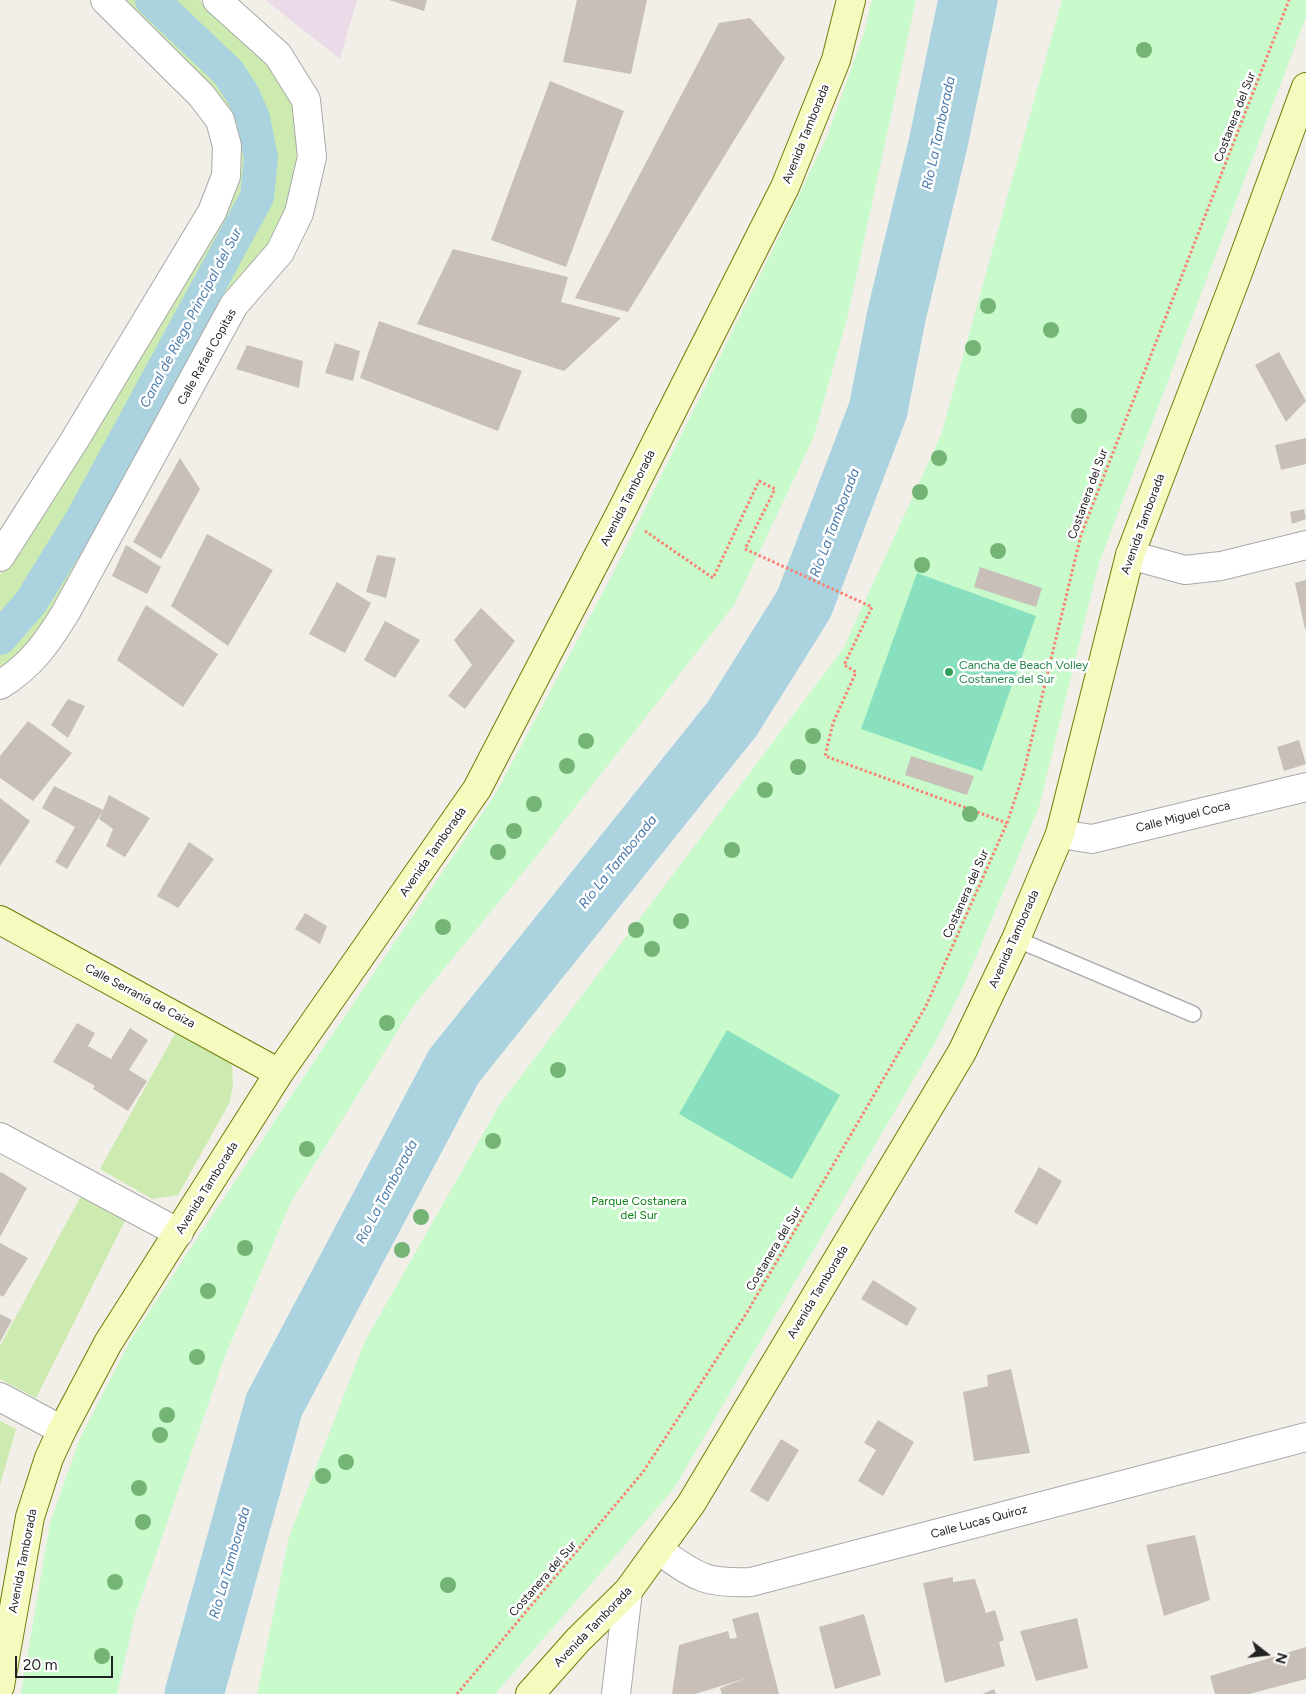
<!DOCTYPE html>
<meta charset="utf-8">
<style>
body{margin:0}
#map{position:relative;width:1306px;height:1694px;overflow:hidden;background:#f2efe9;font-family:Figtree,sans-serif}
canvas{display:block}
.north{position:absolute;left:1241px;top:1629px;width:50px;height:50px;-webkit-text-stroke:4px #fff;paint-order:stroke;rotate:106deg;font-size:14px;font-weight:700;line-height:20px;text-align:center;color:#222}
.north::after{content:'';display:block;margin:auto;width:18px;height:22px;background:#222;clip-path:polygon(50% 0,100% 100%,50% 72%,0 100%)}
.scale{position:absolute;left:15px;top:1656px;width:98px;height:22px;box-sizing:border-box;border:2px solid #222;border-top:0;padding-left:6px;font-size:15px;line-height:18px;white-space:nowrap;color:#222;-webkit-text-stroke:4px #fff;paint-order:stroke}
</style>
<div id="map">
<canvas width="1306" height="1694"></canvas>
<div class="north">N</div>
<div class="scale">20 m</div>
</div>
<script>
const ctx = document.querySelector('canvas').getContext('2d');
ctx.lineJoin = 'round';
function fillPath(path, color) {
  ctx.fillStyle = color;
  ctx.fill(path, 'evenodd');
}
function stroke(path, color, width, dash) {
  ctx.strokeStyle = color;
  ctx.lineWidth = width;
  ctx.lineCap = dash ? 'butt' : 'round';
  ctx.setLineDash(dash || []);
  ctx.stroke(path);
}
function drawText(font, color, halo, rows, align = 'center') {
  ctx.font = font + ' Figtree,sans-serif';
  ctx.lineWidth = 5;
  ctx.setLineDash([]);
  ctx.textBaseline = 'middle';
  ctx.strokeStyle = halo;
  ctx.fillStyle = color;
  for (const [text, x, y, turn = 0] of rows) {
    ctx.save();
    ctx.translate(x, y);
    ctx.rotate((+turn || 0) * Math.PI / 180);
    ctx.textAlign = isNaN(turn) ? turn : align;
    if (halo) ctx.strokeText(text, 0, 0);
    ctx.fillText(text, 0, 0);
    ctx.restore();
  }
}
fillPath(new Path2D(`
 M265,0H357L340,59Z`), '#ebdbe8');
fillPath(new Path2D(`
 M121,0H200L269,63L296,104L300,156L287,213L36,641L0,672V575L20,549L238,146Z
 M177,1030L232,1064L233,1083L230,1102L178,1195L152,1199L100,1169Z
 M82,1194L127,1217L36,1398L0,1379V1346Z
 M0,1421L16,1429L0,1485Z`), '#cdebb0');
fillPath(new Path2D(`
 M872,0H916L847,319L813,439L734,605L535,858L411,1009L291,1202L225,1356L135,1615L117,1694H21L50,1523L80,1438L131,1339L309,1069L496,793L610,579L775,245L828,134L864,33Z
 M1062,0H1306V17L1099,563L1039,807L964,985L936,1041L673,1490L495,1694H257L289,1537L365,1341L500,1104L843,649L941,435Z`), '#c8facc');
fillPath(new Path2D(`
 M917,573L1036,616L982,771L861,729Z
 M727,1030L840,1095L792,1179L679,1114Z`), '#88e0be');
stroke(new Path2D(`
 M0,638L31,602L81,521L257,197L261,158L253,118L243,95L228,72L152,0`), '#aad3df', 34);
stroke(new Path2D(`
 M194,1694L274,1405L454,1066L732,719L804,604L878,410L897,313L938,144L968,0`), '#aad3df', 59);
fillPath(new Path2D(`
 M389,0H427L424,11Z
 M577,0H647L631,74L563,62Z
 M750,18L785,58L628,312L575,298L719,23Z
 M550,81L624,111L566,267L491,240Z
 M453,249L568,277L561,302L621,318L564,371L417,324Z
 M379,321L522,371L498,431L360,378Z
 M335,343L360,351L353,381L325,373Z
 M247,345L303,361L299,388L236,369Z
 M1279,352L1306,401L1286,422L1255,365Z
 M1306,438V464L1281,470L1275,445Z
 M180,458L200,489L161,559L133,542Z
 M1304,509L1306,519L1292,524L1290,512Z
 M207,534L273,570L228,646L171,606Z
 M126,545L161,567L147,594L112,576Z
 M377,555L396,558L386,598L366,592Z
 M980,567L1042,588L1036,607L974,587Z
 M1306,580V629H1305L1295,583Z
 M337,582L371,603L345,653L309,634Z
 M146,605L218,654L183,707L117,660Z
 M481,608L515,641L465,709L448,696L472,665L454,640Z
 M385,621L420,640L395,678L364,660Z
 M68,699L85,706L68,738L51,725Z
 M28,721L72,753L33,801L0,778V756Z
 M1299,740L1306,764L1284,771L1277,747Z
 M911,756L974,776L967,795L905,775Z
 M54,786L103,810L109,795L150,818L125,857L106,846L113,829L99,819L103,810L67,869L55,862L75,827L42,808Z
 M0,798L30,821L0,866Z
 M189,842L214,859L178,908L157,896Z
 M305,913L327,926L320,944L295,929Z
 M77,1023L95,1033L88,1046L111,1059L130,1028L148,1040L129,1070L147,1081L128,1111L93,1089L95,1086L53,1062Z
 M1039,1167L1062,1181L1037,1225L1014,1212Z
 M1,1172L27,1188L0,1237V1173Z
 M0,1243L28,1258L3,1297L0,1295Z
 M873,1280L917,1308L907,1326L861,1299Z
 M0,1314L12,1320L0,1342Z
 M1011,1369L1030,1453L974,1461L963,1392L988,1386L987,1375Z
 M878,1420L914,1442L883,1496L858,1481L876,1450L864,1443Z
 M781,1439L799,1450L768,1502L750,1491Z
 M1195,1535L1210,1600L1164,1616L1146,1545Z
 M953,1577V1582L975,1579L986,1613L995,1610L1004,1640L999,1642L1005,1666L945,1683L923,1583Z
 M758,1612L779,1694H722L720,1688L747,1678L695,1694H672L679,1645L728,1631L730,1639L737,1638L732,1619Z
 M864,1614L881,1675L835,1689L819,1627Z
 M1077,1618L1088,1668L1036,1681L1020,1631Z
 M1306,1647V1679L1249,1694H1215L1210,1676Z
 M994,1689L996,1694H982Z`), '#c7bfb8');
const lane = new Path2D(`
 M1016,939L1193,1014`);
const street = new Path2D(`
 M1130,555L1185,570L1221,566L1306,545
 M0,557L74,441L212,212L226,176L227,146L220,120L201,95L105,0
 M0,685C32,665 47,643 66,612L234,305L280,252L299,213L312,157L306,100L278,55L217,0
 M1060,834L1092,839L1306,787
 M0,1137L179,1233
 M0,1397L62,1430
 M658,1550C696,1576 703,1584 751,1582L1306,1437
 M616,1694L628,1591`);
const secondary = new Path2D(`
 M0,920L279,1073
 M0,1686L30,1517L49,1458L62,1430L108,1343L279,1073L477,789L620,514L785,187L836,60L851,0
 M530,1694L578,1640L628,1591L691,1504L962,1052L1016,939L1060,834L1130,555L1236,278L1306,87`);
stroke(lane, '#a9a9a9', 18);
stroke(street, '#a9a9a9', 30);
stroke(secondary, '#707d05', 30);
stroke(new Path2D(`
 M645,531L713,578L759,481L775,489L745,549L872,607L844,665L856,672L833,723L825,756L1007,823
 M457,1694L643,1472L746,1314L926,1006L1007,823L1023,775L1081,535L1289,0`), '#fa8072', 3, [2.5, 2.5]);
stroke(lane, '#fff', 15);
stroke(street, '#fff', 28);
stroke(secondary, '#f7fabf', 28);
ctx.fillStyle = '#74b475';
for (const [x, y] of [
 [1144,50],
 [988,306],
 [1051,330],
 [973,348],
 [1079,416],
 [939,458],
 [920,492],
 [998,551],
 [922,565],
 [813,736],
 [586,741],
 [567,766],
 [798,767],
 [765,790],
 [534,804],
 [970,814],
 [514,831],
 [732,850],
 [498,852],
 [681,921],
 [443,927],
 [636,930],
 [652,949],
 [387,1023],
 [558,1070],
 [493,1141],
 [307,1149],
 [421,1217],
 [245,1248],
 [402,1250],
 [208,1291],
 [197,1357],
 [167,1415],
 [160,1435],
 [346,1462],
 [323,1476],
 [139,1488],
 [143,1522],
 [115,1582],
 [448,1585],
 [102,1656]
]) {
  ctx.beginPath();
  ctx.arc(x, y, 8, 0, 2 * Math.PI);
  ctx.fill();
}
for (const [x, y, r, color] of [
 [949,672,5,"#2e9e5b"]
]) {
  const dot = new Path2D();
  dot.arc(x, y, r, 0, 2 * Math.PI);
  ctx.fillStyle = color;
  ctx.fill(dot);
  stroke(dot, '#fff', 2);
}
drawText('12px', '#222', '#fff', [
 ["Costanera del Sur",1235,117,-69],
 ["Avenida Tamborada",806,134,-68],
 ["Calle Rafael Copitas",207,357,-61],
 ["Costanera del Sur",1088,494,-70],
 ["Avenida Tamborada",628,498,-63],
 ["Avenida Tamborada",1143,524,-70],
 ["Calle Miguel Coca",1183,817,-14],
 ["Avenida Tamborada",433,852,-55],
 ["Costanera del Sur",966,894,-66],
 ["Avenida Tamborada",1014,939,-66],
 ["Calle Serranía de Caiza",140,996,28],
 ["Avenida Tamborada",207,1188,-58],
 ["Costanera del Sur",774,1249,-59],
 ["Avenida Tamborada",818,1292,-59],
 ["Calle Lucas Quiroz",979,1522,-15],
 ["Avenida Tamborada",23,1561,-79],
 ["Costanera del Sur",543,1579,-49],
 ["Avenida Tamborada",593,1627,-46]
]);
drawText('12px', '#27864d', '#fff', [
 ["Cancha de Beach Volley",959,665],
 ["Costanera del Sur",959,679]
], 'left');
drawText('12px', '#0c8416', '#fff', [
 ["Parque Costanera",639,1201],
 ["del Sur",639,1215]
]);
drawText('italic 14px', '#4a7aab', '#fff', [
 ["Río La Tamborada",939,133,-78],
 ["Canal de Riego Principal del Sur",191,318,-62],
 ["Río La Tamborada",835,523,-69],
 ["Río La Tamborada",618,862,-51],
 ["Río La Tamborada",387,1192,-62],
 ["Río La Tamborada",230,1563,-74]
]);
</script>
